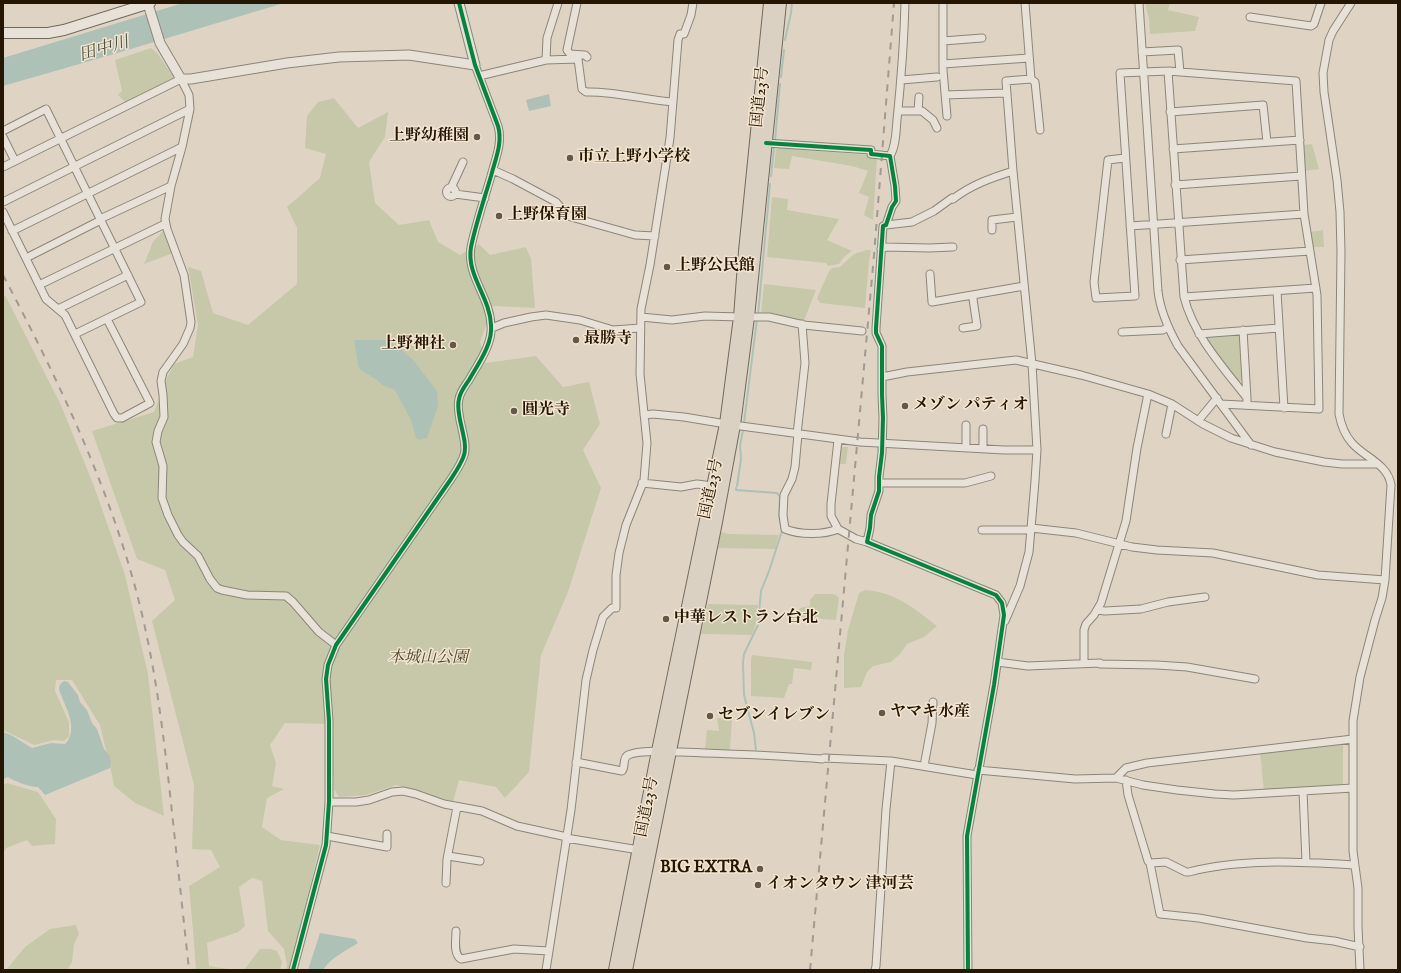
<!DOCTYPE html>
<meta charset="utf-8">
<style>
body{margin:0}
#map{position:relative;width:1401px;height:973px;overflow:hidden;background:#dfd4c3;font-family:"IM FELL English",serif}
canvas{display:block}
.frame{position:absolute;inset:0;border:4px solid #241603;pointer-events:none}
</style>
<div id="map">
<canvas width="1401" height="973"></canvas>
<div class="frame"></div>
</div>
<script>
const ctx = document.querySelector('canvas').getContext('2d');
ctx.lineJoin = 'round';
function fillPath(path, color) {
  ctx.fillStyle = color;
  ctx.fill(path, 'evenodd');
}
function stroke(path, color, width, dash) {
  ctx.strokeStyle = color;
  ctx.lineWidth = width;
  ctx.lineCap = dash ? 'butt' : 'round';
  ctx.setLineDash(dash || []);
  ctx.stroke(path);
}
function drawText(font, color, halo, rows, align = 'center') {
  ctx.font = font + ' "IM FELL English","Noto Serif JP",serif';
  ctx.lineWidth = 3;
  ctx.setLineDash([]);
  ctx.textBaseline = 'middle';
  ctx.strokeStyle = halo;
  ctx.fillStyle = color;
  for (const [text, x, y, turn = 0] of rows) {
    ctx.save();
    ctx.translate(x, y);
    ctx.rotate((+turn || 0) * Math.PI / 180);
    ctx.textAlign = isNaN(turn) ? turn : align;
    if (halo) ctx.strokeText(text, 0, 0);
    ctx.fillText(text, 0, 0);
    ctx.restore();
  }
}
fillPath(new Path2D(`
 M1145,3H1170L1168,10L1199,17L1195,31L1150,34L1149,19Z
 M151,48L157,53L173,76V78L126,103L118,95L122,91L115,60Z
 M334,98L358,128L388,112L385,137L369,162L375,203L399,225L429,220L438,242L460,255L479,244L490,255L526,247L531,259L535,308L493,306L480,342L486,363L536,356L563,387L589,382L600,424L583,450L601,488L568,592L541,655L529,772L505,798L496,787L459,780L453,802L396,785L366,795L339,797L334,789L331,724L285,723L270,745L276,763L272,786L284,789L267,798L262,827L281,840L320,845L290,970H286L287,965L284,949L268,931L262,881L252,878L239,887L245,926L238,932L207,943L209,966L234,970H196L193,930L189,886L220,867L211,850L192,849L194,785L152,621L175,600L165,570L137,559L92,431L154,412L167,378L174,364L193,357L198,325L188,267L201,271L213,313L248,325L297,284V228L287,207L320,178L326,154L305,148L307,116L318,102Z
 M1312,144L1319,169L1304,171L1302,145Z
 M778,148L870,155L877,159L873,220L864,215L869,197L859,193L868,171L852,166L792,156L789,169L774,168L776,149Z
 M772,197L788,199L787,210L839,219L827,240L852,251L844,257L839,264L828,266L826,263L767,257Z
 M164,230L173,253L144,264L153,242Z
 M1323,230L1324,247H1313L1310,232Z
 M867,250H871L869,261L865,308L820,303L817,298L829,271L832,268L840,267L854,254Z
 M764,284L816,290L803,323L761,316Z
 M3,294L6,297L60,403L94,486L125,575L148,674L164,816L135,803L114,786L112,775L100,725L72,680H56L55,691L69,722V736L64,741L54,740L34,745L3,730Z
 M1237,333L1240,336L1243,380L1238,382L1207,339L1208,335Z
 M838,447H848L846,464H837Z
 M721,532L729,534L779,535L775,549L718,548Z
 M865,590C895,592 914,608 937,626L924,637L907,644L900,654L891,662L873,666L867,672L861,687L844,688V655L848,630L859,593Z
 M832,594L836,595L839,598L836,620L795,617L800,608L810,606V600L815,594Z
 M708,604L758,605L756,624L752,635L701,634Z
 M752,655L812,662L811,670L794,668L792,684H789L784,698L751,696V660Z
 M717,718L732,719L730,750L705,749L707,730L719,731Z
 M1343,743V786L1264,791L1260,752Z
 M7,783L38,792L56,819L55,844L32,846L27,840L6,848L3,853V785Z
 M76,925L79,934L74,944L72,962L67,970H3L7,969L25,947L50,929Z
 M260,949H271L277,951L282,962L280,970H244Z`), '#c6c8a9');
fillPath(new Path2D(`
 M183,3H284L114,54L3,86V58Z
 M549,94L551,106L529,111L526,100Z
 M354,340H389L395,346L402,350L414,361L437,391L438,406L427,438L418,440L416,438L411,420L395,390L382,385L377,380L361,370L358,365Z
 M64,681L68,682L78,695L80,702L87,710L92,723L97,729L104,749L109,755L111,761L110,768L45,795L38,787C33,788 13,781 8,777L3,779V732L11,735L32,748L51,743L65,744C77,732 69,713 63,700C62,696 59,692 59,688C59,685 61,683 64,681Z
 M320,933L355,939L358,943C347,950 330,958 323,970H308Z`), '#aec1b6');
stroke(new Path2D(`
 M785,40L791,13L792,3
 M781,77L784,50
 M775,141L780,84
 M771,176L774,148
 M758,315L770,184
 M744,423L757,319
 M737,486L741,459L740,446L743,430
 M736,488V490L777,493L780,497L779,516L782,531L769,571L761,591L758,625L744,654L743,663L744,695L754,733L756,750`), '#aec1b6', 2);
const minor = new Path2D(`
 M577,3L567,50L570,54L585,55L587,57
 M943,3V70L947,116
 M1139,3L1158,291C1160,310 1168,328 1178,346L1251,445
 M1351,3L1333,31L1329,40L1323,73L1324,92L1337,180L1340,212L1341,252L1339,414C1341,425 1344,434 1352,443C1364,457 1388,464 1391,485L1385,580L1382,598L1375,620L1360,677L1353,721V851L1358,888V927L1360,970
 M1250,17L1311,26L1314,24L1321,3
 M943,41L982,38
 M1142,52L1178,50L1180,72
 M546,60L547,38L558,3
 M943,64L1029,58
 M1168,71L1184,297C1194,336 1223,367 1247,398V405
 M479,76L546,60L578,59L582,89L586,92C615,91 644,100 673,102
 M1031,79L1035,82L1040,130
 M901,80L937,77
 M945,95L1006,93
 M898,111H922L933,120L937,128
 M918,111L919,97
 M1170,112L1263,105L1267,142
 M3,131L46,109L141,302L75,334
 M3,137L15,161
 M766,143L871,150V154L890,156L895,186L896,201L892,207L886,225L883,226L876,328V333L882,346V395L883,418L882,453L879,477V491L871,515L870,528L867,542L991,593L996,595L1002,603L1004,615L994,685L967,836L968,970
 M1173,149L1300,140
 M890,156C896,146 896,131 897,120C901,81 904,42 905,3
 M1125,158L1108,160L1094,282L1096,298L1135,296L1120,73L1168,71L1296,81L1304,214L1317,295L1319,409L1221,404
 M3,167L181,79L189,95L190,109L182,147L171,186L165,219L167,229L184,275L191,322L190,328L183,344L163,372L161,381L163,395L164,417L158,431L156,442L163,466L162,498L168,515L178,535L183,542L198,556L210,579L217,588L222,590L247,595L286,596L293,602L319,632L336,645
 M493,170L513,179L556,202L566,214L571,217L635,235L655,236
 M1175,185L1301,176
 M446.5 192a4.5 4.5 0 1 1 9 0a4.5 4.5 0 1 1-9 0Z
 M451,188L463,162
 M455,194L485,198
 M3,202L190,109
 M3,212L46,299L65,315L114,414L117,418H122L150,403L107,319
 M100,219L171,186
 M886,225L912,222L934,211L952,198L953,199C971,185 991,178 1013,171
 M1130,226L1304,214
 M992,230V220L1017,217
 M12,231L182,147
 M881,249L886,247L929,248L953,247
 M26,258L101,220
 M1180,260L1310,251
 M930,274L932,302L1024,286
 M39,285L165,224
 M1277,291L1284,408
 M1184,297L1316,288
 M58,309L128,275
 M641,317L672,320L705,316L740,317
 M748,317H769L804,325L862,331
 M492,328L504,323L531,317L546,315L580,320L613,330L640,328
 M963,328L977,326L973,299L974,295
 M1243,330L1247,398
 M1122,332L1163,330L1168,327
 M1199,334L1279,328
 M882,377L907,372L1016,360L1081,375L1148,394L1172,404L1203,424L1231,438L1275,452L1324,462L1342,464H1377
 M644,415L653,414L684,417L726,424L860,442L1004,450H1037
 M1198,421L1217,398
 M983,429V449
 M797,434L805,363L802,324
 M798,434L795,467L792,479L784,495L783,515L785,529C799,535 824,535 838,529
 M1166,434L1172,404
 M838,440L831,504V516L838,529L856,539L867,542
 M966,448V425
 M642,483L681,487L697,484L713,486
 M879,483H965L991,476
 M1031,528L1076,533L1132,547L1157,550L1213,553L1318,575L1385,580
 M982,530H1031
 M1097,610L1105,611L1141,609L1168,602L1205,597
 M1005,621L1020,586L1029,552L1035,481L1037,450L1032,364L1013,171L1006,81L1031,79L1025,3
 M997,662L1028,666L1100,663
 M1084,663V630L1086,624L1094,615L1101,603L1126,521L1137,448L1148,394
 M1100,664L1157,665L1187,667L1255,679
 M576,762L622,771C626,766 622,758 628,755C641,749 667,752 681,752C728,754 775,755 822,759L824,758L891,761L977,775
 M924,766L932,723L933,702
 M978,770L1075,779L1116,778L1143,785L1177,790L1215,794L1234,795L1353,788
 M1116,778L1126,768L1147,763L1353,739
 M1126,780L1128,795L1148,861L1150,863L1166,862L1186,872H1189C1241,858 1302,862 1355,865
 M1303,791L1306,862
 M329,802H356L369,800L392,792L403,791L416,794L444,804L482,811L517,826L567,837
 M327,836L387,847V834
 M566,838L639,850
 M448,856L480,861
 M1150,863L1160,914L1199,918L1307,938L1334,941L1360,947
 M446,883L447,859L457,807
 M456,931C456,940 453,954 461,959L514,949L549,951
 M293,970L326,845L329,802V721L326,679L328,665L336,645L451,479C469,452 467,451 460,420C459,413 457,406 459,399C460,392 465,386 469,380C478,364 493,344 491,325C490,297 466,275 471,247C476,223 484,200 491,176C495,160 503,143 498,126L475,65
 M546,970L571,810L586,680L593,650L603,617L612,608H616V575L619,553L626,525L644,480L647,443L640,374L641,309L650,265L670,138L678,40L680,34H684L691,15L693,3
 M875,970L876,966L886,809L891,761`);
const tertiary = new Path2D(`
 M148,4L160,43L181,79H191L287,63L339,57L409,55L475,65L459,3`);
const secondary = new Path2D(`
 M3,33H48L64,30L150,3`);
const trunk = new Path2D(`
 M615,970L658,751L726,424L740,317L745,251L770,3
 M626,970L716,522L734,425L748,317L780,3`);
stroke(minor, '#8d8579', 9);
stroke(tertiary, '#8d8579', 11);
stroke(secondary, '#726a5f', 12);
stroke(trunk, '#726a5f', 14);
stroke(minor, '#e7e1d7', 7);
stroke(tertiary, '#e7e1d7', 9);
stroke(secondary, '#e7e1d7', 10);
stroke(trunk, '#dad1c3', 12);
stroke(new Path2D(`
 M3,275C55,374 104,475 134,583C154,655 163,729 171,803C177,859 183,914 189,970
 M810,970L874,255L894,3`), '#a09a92', 2, [7, 7]);
stroke(new Path2D(`
 M766,143L871,150V154L890,156L895,186L896,201L892,207L886,225L883,226L876,328V333L882,346V395L883,418L882,453L879,477V491L871,515L870,528L867,542L991,593L996,595L1002,603L1004,615L994,685L967,836L968,970
 M293,970L326,845L329,802V721L326,679L328,665L336,645L451,479C469,452 467,451 460,420C459,413 457,406 459,399C460,392 465,386 469,380C478,364 493,344 491,325C490,297 466,275 471,247C476,223 484,200 491,176C495,160 503,143 498,126L475,65L459,3`), '#00873e', 4);
for (const [x, y, r, color] of [
 [477,137,4,"#655846"],
 [570,158,4,"#655846"],
 [499,216,4,"#655846"],
 [667,267,4,"#655846"],
 [576,340,4,"#655846"],
 [453,345,4,"#655846"],
 [905,406,4,"#655846"],
 [514,411,4,"#655846"],
 [666,619,4,"#655846"],
 [882,713,4,"#655846"],
 [710,716,4,"#655846"],
 [760,869,4,"#655846"],
 [758,885,4,"#655846"]
]) {
  const dot = new Path2D();
  dot.arc(x, y, r, 0, 2 * Math.PI);
  ctx.fillStyle = color;
  ctx.fill(dot);
  stroke(dot, '#f3e5d0', 1.5);
}
drawText('16px', '#241603', '#f3e5d0', [
 ["国道23号",761,97,-84],
 ["国道23号",712,489,-78],
 ["国道23号",648,807,-79]
]);
drawText('bold 16px', '#241603', '#f3e5d0', [
 ["上野幼稚園",469,137,"right"],
 ["市立上野小学校",578,158],
 ["上野保育園",507,216],
 ["上野公民館",675,267],
 ["最勝寺",584,340],
 ["上野神社",445,345,"right"],
 ["メゾン パティオ",913,406],
 ["圓光寺",522,411],
 ["中華レストラン台北",674,619],
 ["ヤマキ水産",890,713],
 ["セブンイレブン",718,716],
 ["BIG EXTRA",752,869,"right"],
 ["イオンタウン 津河芸",766,885]
], 'left');
drawText('italic 16px', '#4e492e', '#f3e5d0', [
 ["本城山公園",428,659]
]);
drawText('italic 17px', '#4d4f40', '#f3e5d0', [
 ["田中川",104,50,-16]
]);
</script>
